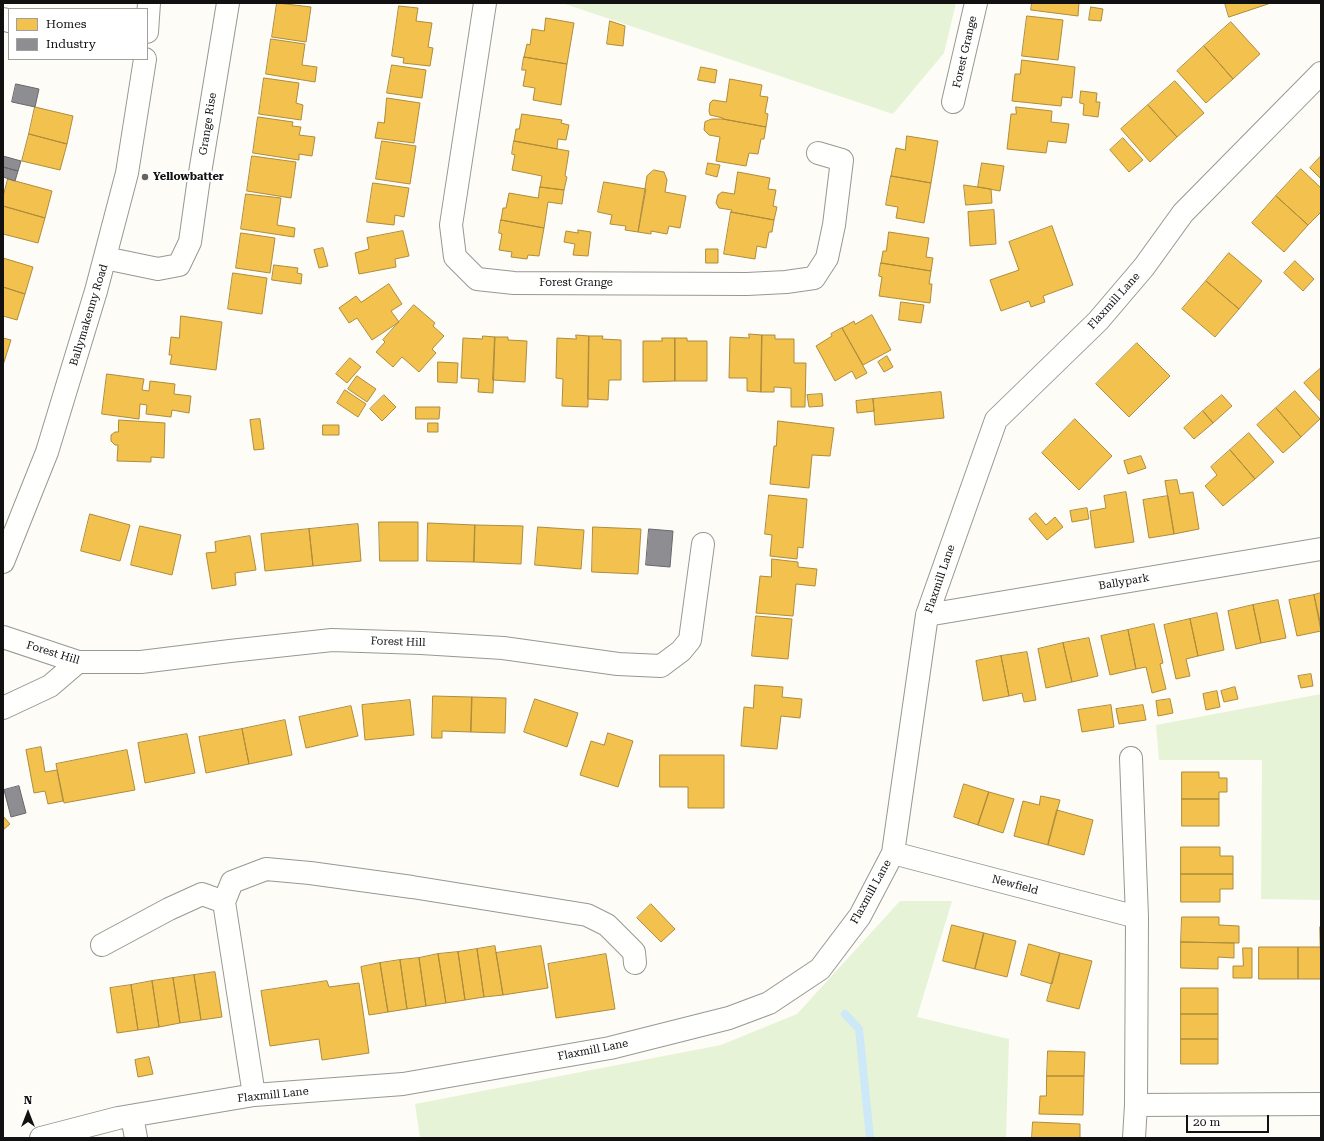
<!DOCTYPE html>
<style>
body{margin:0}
#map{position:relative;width:1324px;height:1141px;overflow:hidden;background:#fdfcf7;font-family:"Roboto Serif",serif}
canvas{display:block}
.frame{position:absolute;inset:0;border:4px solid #111;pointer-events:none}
.legend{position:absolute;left:8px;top:8px;width:140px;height:52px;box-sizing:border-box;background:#fff;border:1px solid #a0a0a0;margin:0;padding:5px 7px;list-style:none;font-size:12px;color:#111}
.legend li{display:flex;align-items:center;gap:8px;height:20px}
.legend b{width:20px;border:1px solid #a0a0a0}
.north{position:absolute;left:8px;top:1093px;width:40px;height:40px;-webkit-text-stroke:3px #fff;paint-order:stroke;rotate:0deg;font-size:11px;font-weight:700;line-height:16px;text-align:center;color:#111}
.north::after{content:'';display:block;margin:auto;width:14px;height:18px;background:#111;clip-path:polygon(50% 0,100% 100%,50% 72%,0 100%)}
.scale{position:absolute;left:1186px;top:1115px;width:83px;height:18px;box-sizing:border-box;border:2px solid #111;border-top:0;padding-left:5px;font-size:12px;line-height:14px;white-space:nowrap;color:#111;-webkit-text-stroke:3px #fff;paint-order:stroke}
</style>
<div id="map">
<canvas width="1324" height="1141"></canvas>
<div class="frame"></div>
<ul class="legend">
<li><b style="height:11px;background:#f2c14e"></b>Homes</li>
<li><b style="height:11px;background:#8d8d92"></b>Industry</li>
</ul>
<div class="north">N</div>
<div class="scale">20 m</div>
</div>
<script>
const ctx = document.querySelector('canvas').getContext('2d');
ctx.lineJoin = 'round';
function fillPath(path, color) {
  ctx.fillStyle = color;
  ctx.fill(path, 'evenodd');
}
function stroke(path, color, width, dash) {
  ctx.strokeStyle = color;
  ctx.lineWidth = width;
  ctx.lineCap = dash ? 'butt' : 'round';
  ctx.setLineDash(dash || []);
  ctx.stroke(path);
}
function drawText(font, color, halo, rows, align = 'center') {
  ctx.font = font + ' "Roboto Serif",serif';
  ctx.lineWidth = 4;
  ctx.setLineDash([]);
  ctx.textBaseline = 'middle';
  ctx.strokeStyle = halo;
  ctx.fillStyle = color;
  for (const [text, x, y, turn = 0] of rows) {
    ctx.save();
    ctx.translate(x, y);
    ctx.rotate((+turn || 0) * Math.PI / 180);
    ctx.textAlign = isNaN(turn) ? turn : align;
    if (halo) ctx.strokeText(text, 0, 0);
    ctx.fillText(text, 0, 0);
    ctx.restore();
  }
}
fillPath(new Path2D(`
 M562,3H956L944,53L893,114Z
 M1321,694V900L1261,899L1262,760H1159L1156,725Z
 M900,901H952L917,1017L1009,1039L1006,1138H420L415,1104L721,1045L797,1014Z`), '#e7f3d7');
const homes = new Path2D(`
 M277,3L311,7L306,42L272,37Z
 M1032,3H1079L1078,16L1031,10Z
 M1225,3H1271L1229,17Z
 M399,6L418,8L416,21L432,23L428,47L433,48L430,66L403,63L404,58L392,56Z
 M1091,7L1103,9L1101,21L1089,20Z
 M1027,16L1063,20L1058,60L1022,56Z
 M546,18L574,23L567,64L524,57L527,44L530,45L532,29L544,31Z
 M610,21L625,26L623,46L607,44Z
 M1231,22L1260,54L1233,79L1204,46Z
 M271,39L305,44L302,65L317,67L315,82L266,74Z
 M1204,46L1233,79L1206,103L1177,71Z
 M524,57L567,64L561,105L533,100L535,88L523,86L526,70H522Z
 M1022,60L1075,67L1072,98L1062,97L1061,106L1012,101L1015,74H1020Z
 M392,65L426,70L422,98L387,93Z
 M701,67L717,70L715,83L698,80Z
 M264,78L299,83L296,103L303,105L301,120L259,114Z
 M730,79L762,85L760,96L768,97L765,113L768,114L766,127L723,119V118L710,115L709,111L710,103L713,100L726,102Z
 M1175,81L1204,113L1177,137L1148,105Z
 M1081,91L1097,93L1096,102H1100L1098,117L1083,115L1084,104L1080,103Z
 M387,98L420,103L414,143L375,138L378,122L384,123Z
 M1148,105L1177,137L1150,162L1121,129Z
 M35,107L73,116L67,144L29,134Z
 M1016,107L1052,111L1051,122L1069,124L1066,143L1048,141L1046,153L1007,149L1011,114H1016Z
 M522,114L562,120L561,123L569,125L566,140L558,139L557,149L514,141L516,129H519Z
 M258,117L293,122L292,126L301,127L299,135L315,137L312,156L299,154V160L253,153Z
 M712,119H723L766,127L764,139H761L758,154L749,153L746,166L716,161L720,137L709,135L704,130L705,122Z
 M29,134L67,144L60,170L22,161Z
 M907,136L938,141L931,183L891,176L896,148L905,150Z
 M1123,138L1143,160L1129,172L1110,150Z
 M382,141L416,146L410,184L376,179Z
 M514,141L569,151L565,176L567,177L564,190L540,187L542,176L512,170L515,155L512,154Z
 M252,156L296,162L291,198L247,191Z
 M1321,156V179L1310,168Z
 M708,163L720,165L717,177L706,174Z
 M982,163L1004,166L1000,191L978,187Z
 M1301,169L1321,188V212L1308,225L1276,196Z
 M654,170L664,172L667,180L665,192L686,196L680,228L669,226L667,234L651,231V234L638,232L647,176Z
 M738,172L770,178L768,189L776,190L773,206L777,207L774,220L731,212L732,210L719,208L716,203L718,195L722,192L734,194Z
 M891,176L931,183L924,223L896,218L898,207L886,205Z
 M8,179L52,191L45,218L3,206V197Z
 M604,182L646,189L638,232L625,230L626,226L610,224L612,215L598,212Z
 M373,183L409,188L404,217L395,215L394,225L367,222Z
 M964,185L991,189L992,203L966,205Z
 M540,187L564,190L562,204L548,202L544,228L501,220L503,208H506L509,193L538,198Z
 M246,194L281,198L277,225L295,228L294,237L241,229Z
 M1276,196L1308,225L1284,252L1252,223Z
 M3,206L45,218L38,243L3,234Z
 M994,210L996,244L970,246L968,212Z
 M731,212L774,220L772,232H769L766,248L757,246L755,259L724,254Z
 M501,220L544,228L539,256L528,255L527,259L511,257L512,252L499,250L502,234L499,233Z
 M1052,226L1073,285L1043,296L1045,302L1031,307L1029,301L1001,311L990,280L1019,270L1009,242Z
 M578,230L591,232L588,256L573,255L575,244L564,242L566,231L578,233Z
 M403,231L409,256L395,259L396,267L359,274L355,253L369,249L367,238Z
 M889,232L929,238L926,257L933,258L931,271L881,263L883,251H886Z
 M241,233L275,238L270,273L236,268Z
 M323,248L328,266L319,268L314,250Z
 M706,249H718V263H706Z
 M1229,253L1262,281L1239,309L1206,281Z
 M3,258L33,267L25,294L3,287Z
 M1295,261L1314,279L1303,291L1284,273Z
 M881,263L931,271L929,284H932L930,303L879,296L882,277L879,276Z
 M274,265L298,268L297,273L302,274L301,284L272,280Z
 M233,273L267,278L262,314L228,309Z
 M1206,281L1239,309L1215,337L1182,309Z
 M389,284L402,304L391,311L399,322L372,340L357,318L349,323L339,308L356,296L361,302Z
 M3,287L25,294L17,320L3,316Z
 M901,302L924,305L921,323L899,320Z
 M414,305L435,323L433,326L444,336L432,349L436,353L419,372L402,357L393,367L376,352L385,342L383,340Z
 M872,315L891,350L863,365L842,328L854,321L855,324Z
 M181,316L222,322L216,370L170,364L172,355H169L171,337L179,338Z
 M842,328L867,373L856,379L852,371L835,381L816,346L832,336L831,334Z
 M749,334L762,335L761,392L747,391V378H729L730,337L749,338Z
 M576,335L589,336L588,407L562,406L563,379L556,378L557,338L576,339Z
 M762,335H775V339H794V363H806L805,407H791V388L774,387V392H761Z
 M483,336L495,337L493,393L478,392L479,379L461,378L463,338L482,339Z
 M589,336H603L602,339L621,340V380H609L608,400L588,399Z
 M495,337H508V340L527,341L525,382L493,380Z
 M3,338L11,340L3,365Z
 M662,338H675V381L643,382V341H662Z
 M675,338H687V341H707V381H675Z
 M1137,343L1170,376L1129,417L1096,384Z
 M887,356L893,367L884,372L878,362Z
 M350,358L361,367L347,383L336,374Z
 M438,362L458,363L457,383L438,382Z
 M1321,368V402L1304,383Z
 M107,374L144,379L142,390L149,391L150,381L175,384L174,394L191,396L189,413L172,410L171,417L146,414L147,405L140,404L139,419L102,414Z
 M357,376L376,389L367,402L348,389Z
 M345,390L366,404L358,417L337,403Z
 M1295,391L1320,419L1301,437L1276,408Z
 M941,392L944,418L875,425L873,399Z
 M822,394L823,406L809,407L807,395Z
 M384,395L396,407L382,421L370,409Z
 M1222,395L1232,406L1213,423L1203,411Z
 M873,399L874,411L857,413L856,401Z
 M416,407H440L439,419H416Z
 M1276,408L1301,437L1283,453L1257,425Z
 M1203,411L1213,423L1194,439L1184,428Z
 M260,419L264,449L254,450L250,420Z
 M1075,419L1112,456L1079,490L1042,453Z
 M119,420L165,423L164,458L151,457V462L117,461L118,445H115L111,441V435L115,432H118Z
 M778,421L834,428L830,456L812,455L809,488L770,484L774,446H776Z
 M428,423H438V432H428Z
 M323,425H339V435H323Z
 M1249,433L1274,462L1255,479L1230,450Z
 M1230,450L1255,479L1223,506L1205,486L1217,475L1211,467Z
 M1141,456L1146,468L1128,474L1124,461Z
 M1177,480L1180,494L1193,492L1199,529L1174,534L1165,481Z
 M1126,492L1134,542L1095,548L1090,511L1106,508L1104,496Z
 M769,495L807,499L803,548L798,547L797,559L770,556L772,535L765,534Z
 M1168,496L1174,534L1149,538L1143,500Z
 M1087,508L1089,519L1072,522L1070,511Z
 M1036,513L1046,525L1055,517L1063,527L1047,540L1029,519Z
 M90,514L130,525L120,561L81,551Z
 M379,522H418V561H380Z
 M428,523L475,525L474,562L427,561Z
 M358,524L361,561L313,566L309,529Z
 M475,525L523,526L521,564L474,562Z
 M140,526L181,535L172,575L131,565Z
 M538,527L584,530L581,569L535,565Z
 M593,527L641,529L638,574L592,572Z
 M309,529L313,566L265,571L261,534Z
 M250,536L256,570L235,573L236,585L212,589L206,553L216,552L215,542Z
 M772,559L798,562V567L817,569L815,586L796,584L793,616L756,613L760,576L771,577Z
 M1321,593V626L1314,595Z
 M1314,595L1321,631L1297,636L1289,600Z
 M1278,600L1286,638L1261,643L1253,605Z
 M1253,605L1261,643L1236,649L1228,611Z
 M1217,613L1224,650L1198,656L1190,619Z
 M756,616L792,619L788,659L752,656Z
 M1190,619L1198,656L1186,659L1190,676L1176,679L1164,625Z
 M1154,624L1163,663L1160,664L1166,689L1152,693L1146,667L1136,669L1128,630Z
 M1128,630L1136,669L1110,675L1101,636Z
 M1089,638L1098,676L1072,682L1063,643Z
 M1063,643L1072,682L1046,688L1038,649Z
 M1027,652L1036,700L1024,702L1022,693L1009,696L1001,656Z
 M1001,656L1009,696L983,701L976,661Z
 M1311,674L1313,686L1301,688L1298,676Z
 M755,685L783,687L782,697L802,699L800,718L781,716L777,749L741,746L744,707L753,708Z
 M1235,687L1238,699L1224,702L1221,691Z
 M1217,691L1220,707L1206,710L1203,694Z
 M433,696L472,697L471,732L442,731V738H432Z
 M472,697L506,698L505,733L471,732Z
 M535,699L578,713L567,747L524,732Z
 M1170,699L1173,713L1158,716L1156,701Z
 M410,700L414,735L365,740L362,705Z
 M1111,705L1114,727L1082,732L1078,710Z
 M1143,705L1146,720L1119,724L1116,709Z
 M351,706L358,736L306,748L299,717Z
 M285,720L292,755L249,764L242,729Z
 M242,729L249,764L206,773L199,737Z
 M608,733L633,741L618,787L580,775L591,741L604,745Z
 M187,734L195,773L145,783L138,743Z
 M41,747L45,772L57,770L63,801L48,804L45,791L34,793L26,750Z
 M127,750L135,790L64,803L56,764Z
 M660,755H724V808H688V787H660Z
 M1182,772H1219V778H1227V792H1219V799H1182Z
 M964,784L989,792L978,825L954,817Z
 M989,792L1014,799L1003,833L978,825Z
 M1041,796L1060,800L1048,845L1014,836L1023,801L1039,805Z
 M1182,799H1219V826H1182Z
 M1057,810L1093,820L1084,855L1048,845Z
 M3,816L10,824L3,830Z
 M1181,847H1220V856H1233V874H1181Z
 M1181,874H1233V889H1220V902H1181Z
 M651,904L675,929L661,942L637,918Z
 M1182,917H1219V925L1239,926V943L1181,942Z
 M952,925L984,933L975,969L943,961Z
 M1320,927L1321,979H1298V947H1320Z
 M984,933L1016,941L1007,977L975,969Z
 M1181,942L1234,943V958L1218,957V969L1181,968Z
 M1029,944L1060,953L1052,984L1021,975Z
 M495,946L503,995L484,997L477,949Z
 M541,946L548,988L503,995L496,953Z
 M1259,947H1298V979H1259Z
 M1243,948H1252V978H1233V966H1243Z
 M477,949L484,997L465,1000L458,952Z
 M458,952L465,1000L446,1003L438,954Z
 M1060,953L1092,961L1079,1009L1047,1001Z
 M438,954L446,1003L426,1006L419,958Z
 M606,954L615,1009L556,1018L548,964Z
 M419,958L426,1006L407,1009L400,960Z
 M400,960L407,1009L388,1012L380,963Z
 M380,963L388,1012L369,1015L361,967Z
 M215,972L222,1017L201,1020L194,975Z
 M194,975L201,1020L180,1023L173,978Z
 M173,978L180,1023L159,1027L152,981Z
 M152,981L159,1027L138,1030L131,985Z
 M327,981L329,987L359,983L369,1053L322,1060L319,1039L270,1046L261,991Z
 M131,985L138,1030L117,1033L110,988Z
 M1181,988H1218V1014H1181Z
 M1181,1014H1218V1039H1181Z
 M1181,1039H1218V1064H1181Z
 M1048,1051L1085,1052L1084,1076H1047Z
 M149,1057L153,1074L138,1077L135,1060Z
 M1047,1076H1084L1083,1115L1039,1114L1040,1096H1046Z
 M1033,1122L1080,1124V1138H1032Z`);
fillPath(homes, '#f2c14e');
stroke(homes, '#ae8c3c', 1);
const industry = new Path2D(`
 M16,84L39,89L35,107L12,102Z
 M3,156L21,161L18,171L3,167Z
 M3,167L18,171L15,181L3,177Z
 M649,529L673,531L670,567L646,565Z
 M19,786L26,813L11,817L4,790Z`);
fillPath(industry, '#8d8d92');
stroke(industry, '#68686b', 1);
stroke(new Path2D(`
 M845,1014L859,1029L870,1138`), '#cde8f7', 8);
const minor = new Path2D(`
 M485,3L451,225L455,257L477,279L514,283L747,284L786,282L814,278L827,258L834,225L842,160L818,153
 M3,19L9,21
 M147,32L149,3
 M953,102L976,3
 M105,258L158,269L179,265L190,242L198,185L228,3
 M3,562L47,452L96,291L127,173L145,59
 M927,615L1321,549
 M3,637L78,662H141L230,651L332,640L421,643L503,648L618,664L661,666L681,651L690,640L703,544
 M3,708L50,686L78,662
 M1131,758L1137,917L1136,1105L1134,1138
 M893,853L1137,917
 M224,902L254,1095
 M102,945L169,909L202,894L224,902L232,882L266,869L310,873L412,887L587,915L607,925L634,952L635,963
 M1136,1105L1321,1104
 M132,1116L136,1138
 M41,1138L118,1118L254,1095L403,1084L610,1048L729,1018L769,1003L820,969L860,916L893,853L927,615L996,420L1098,321L1144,267L1183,213L1321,73`);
stroke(minor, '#979795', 24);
stroke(minor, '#fffffe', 22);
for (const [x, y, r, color] of [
 [145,177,4,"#646362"]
]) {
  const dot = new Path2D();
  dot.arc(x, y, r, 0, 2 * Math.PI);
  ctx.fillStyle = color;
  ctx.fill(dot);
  stroke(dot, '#fff', 1.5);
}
drawText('11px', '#111', '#fff', [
 ["Forest Grange",965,52,-77],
 ["Grange Rise",208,124,-81],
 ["Forest Grange",576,283],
 ["Flaxmill Lane",1114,301,-48],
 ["Ballymakenny Road",89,315,-73],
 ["Flaxmill Lane",940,579,-71],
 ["Ballypark",1124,582,-10],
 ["Forest Hill",398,642,2],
 ["Forest Hill",53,653,17],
 ["Newfield",1015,885,15],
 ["Flaxmill Lane",871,892,-61],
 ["Flaxmill Lane",593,1050,-11],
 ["Flaxmill Lane",273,1095,-6]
]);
drawText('bold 11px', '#111', '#fff', [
 ["Yellowbatter",153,177]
], 'left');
</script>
